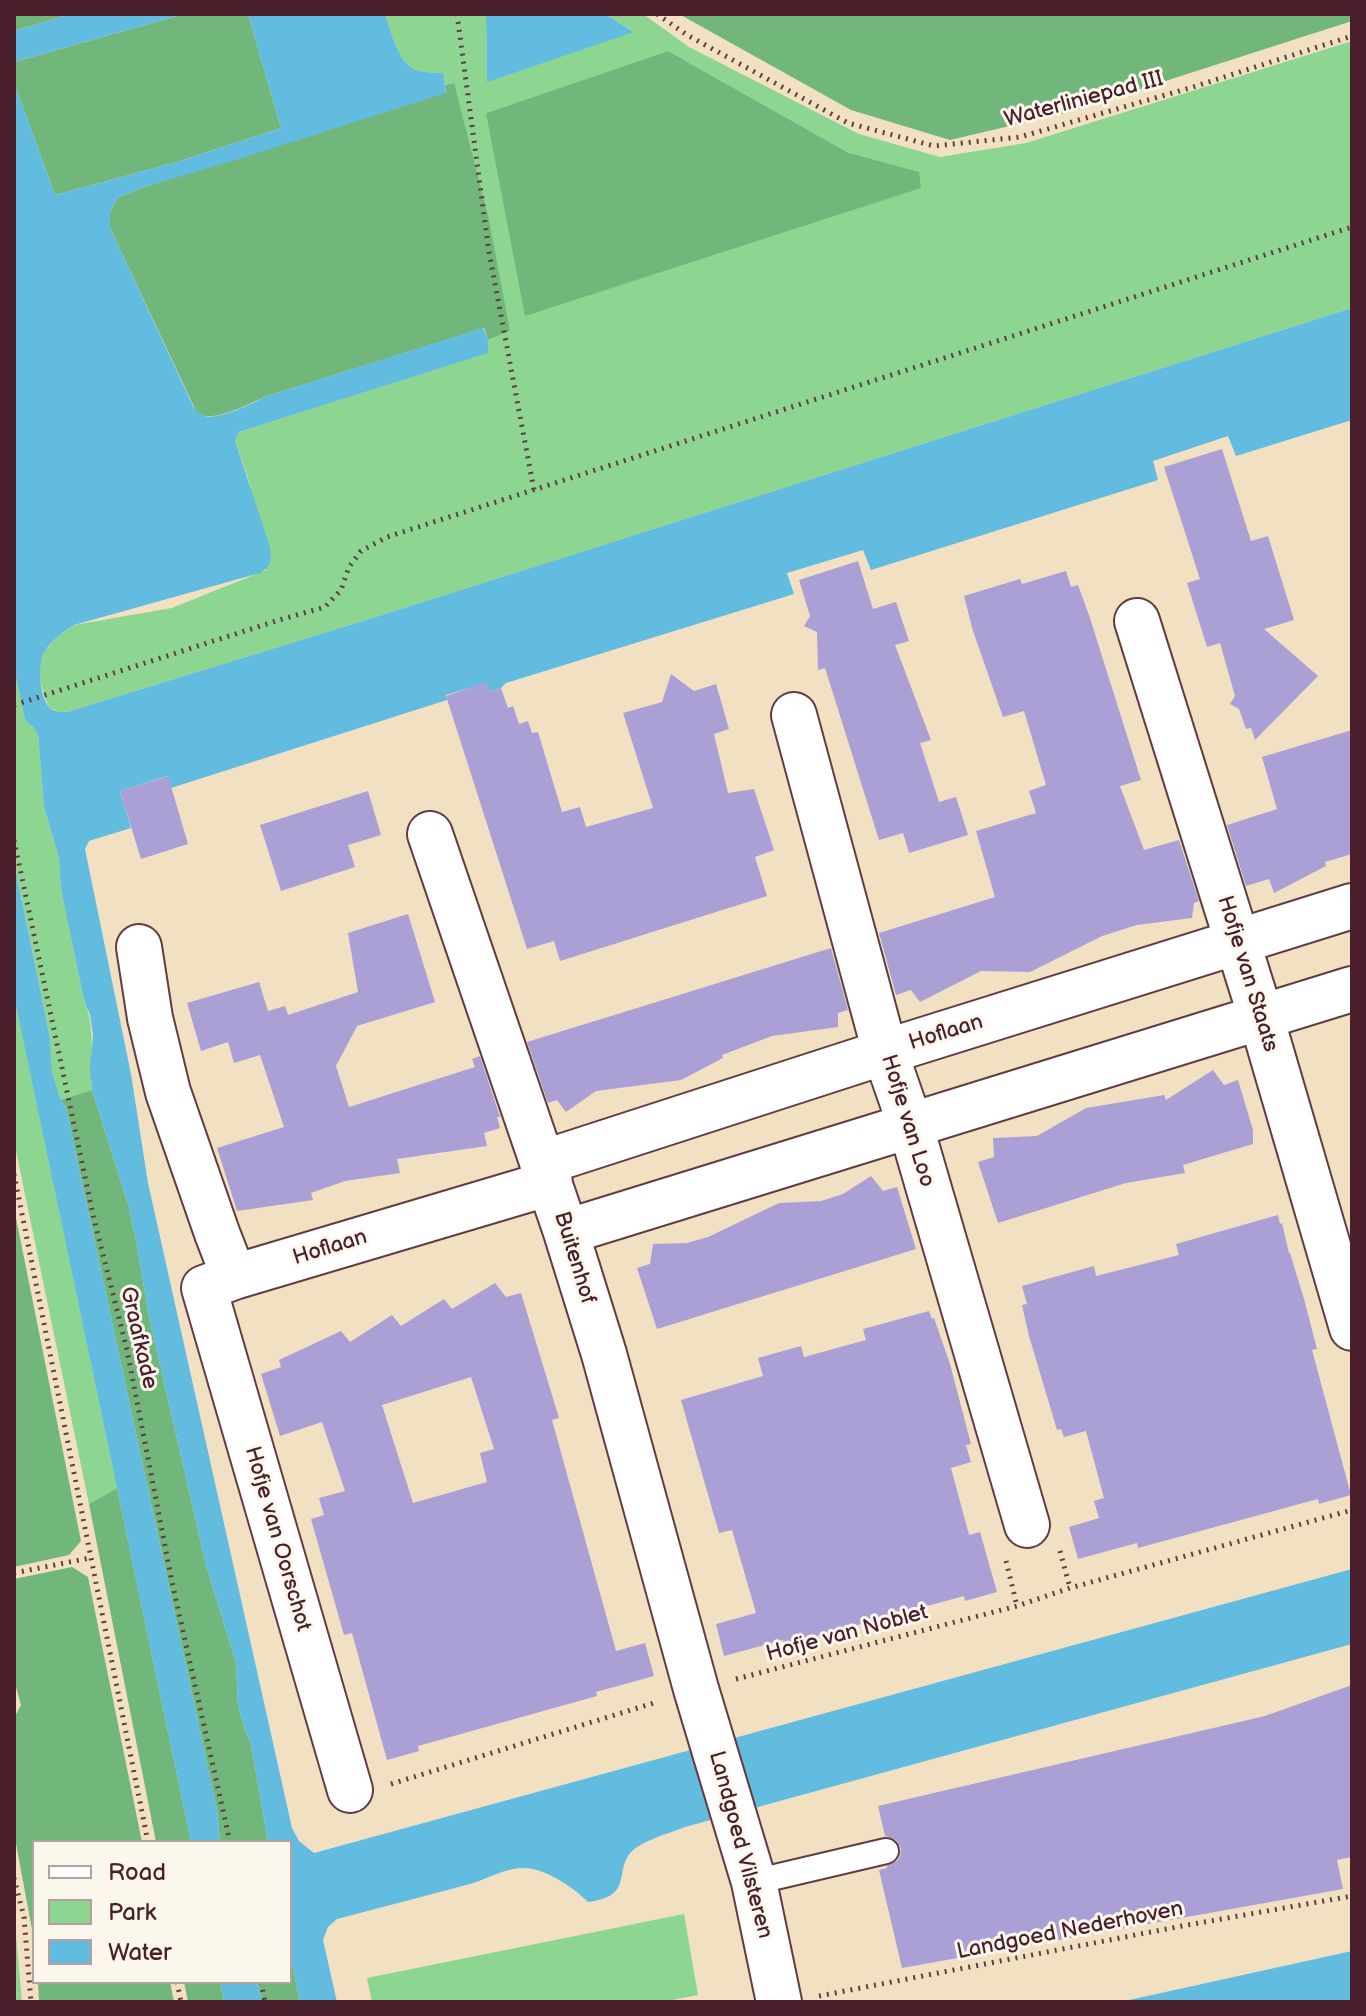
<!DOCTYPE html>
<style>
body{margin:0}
#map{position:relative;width:1366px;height:2016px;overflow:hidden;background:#f2e0c3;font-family:"Balsamiq Sans",sans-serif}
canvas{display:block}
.frame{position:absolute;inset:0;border:16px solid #4a1f2b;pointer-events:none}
.legend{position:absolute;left:32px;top:1840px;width:260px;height:144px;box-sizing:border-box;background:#fbf7ec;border:2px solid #b4a19f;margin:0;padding:10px 14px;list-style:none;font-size:24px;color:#4a1f2b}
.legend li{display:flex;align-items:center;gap:16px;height:40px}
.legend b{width:40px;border:2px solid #b4a19f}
</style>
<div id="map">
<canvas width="1366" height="2016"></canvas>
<div class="frame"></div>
<ul class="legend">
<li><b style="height:10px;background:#fff"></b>Road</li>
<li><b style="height:22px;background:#8cd692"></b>Park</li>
<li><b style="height:22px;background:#62bce0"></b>Water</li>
</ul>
</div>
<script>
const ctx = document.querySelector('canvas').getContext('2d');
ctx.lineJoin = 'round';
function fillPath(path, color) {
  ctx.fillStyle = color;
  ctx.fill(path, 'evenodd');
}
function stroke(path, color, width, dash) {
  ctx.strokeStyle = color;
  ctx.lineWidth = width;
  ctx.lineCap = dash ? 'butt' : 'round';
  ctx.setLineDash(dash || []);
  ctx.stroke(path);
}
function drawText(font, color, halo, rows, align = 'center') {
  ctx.font = font + ' "Balsamiq Sans",sans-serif';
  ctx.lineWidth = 6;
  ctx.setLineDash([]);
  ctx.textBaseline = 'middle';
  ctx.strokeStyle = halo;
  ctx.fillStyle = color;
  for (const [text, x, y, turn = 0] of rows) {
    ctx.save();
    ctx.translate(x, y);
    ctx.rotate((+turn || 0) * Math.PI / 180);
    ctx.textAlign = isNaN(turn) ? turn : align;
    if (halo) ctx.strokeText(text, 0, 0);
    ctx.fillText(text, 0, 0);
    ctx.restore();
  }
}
fillPath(new Path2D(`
 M385,14H486L487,81L633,31L605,14H643L689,47L859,134L940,157L1026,143L1352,41V308L366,620L67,712H60L50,708L45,699L40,680V664L44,652L56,638L74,625L172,608L266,570L250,484L235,439L239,432L487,353L488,340L510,331L453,83L445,85L442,73C434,72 424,73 416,70C398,64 391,30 385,14ZM668,51L849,153L486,113Z
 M14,668L25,720L34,728L38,735L44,807L59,858L61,890L84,1000C97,1032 89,1057 92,1090L61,1100L52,1072L50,1038L14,862Z
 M16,1004L117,1488L89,1504L14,1141V1005Z
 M14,1912L22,2002H14Z
 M684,1914L698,1995L662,2002H372L367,1978Z`), '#8cd692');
fillPath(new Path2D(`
 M14,14H71L14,31Z
 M184,14H248L281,128L177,162L55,195L14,83V62Z
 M679,14H1352V21L1069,112L950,140L851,110Z
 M668,51L849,153L919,172L921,188L525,316L486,113Z
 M454,83L488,215L510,331L488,340L484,328L264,397C253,403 220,418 208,416C202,416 201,414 196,411L110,228V212L117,198L147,186L446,92L445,85Z
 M92,1090L128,1204L136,1240L149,1317L206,1565L236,1663L238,1705L244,1727L251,1744L268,1842H220L217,1810L66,1108L61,1100Z
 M14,1208L81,1541L69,1555L14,1567Z
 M117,1488L191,1842H156L89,1504Z
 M72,1567L88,1577L142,1842H34V1940L14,1833V1718L21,1705L14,1680V1579Z
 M290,1953L300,2002H262L258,1982H290Z
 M38,1982H170L174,2002H39Z
 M184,1982H220L224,2002H188Z`), '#71b77c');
fillPath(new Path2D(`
 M71,14H184L14,62V31Z
 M248,14H385C391,30 398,64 416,70C424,73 435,72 443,73L446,93L226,163L147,186L117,198L110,212V228L194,408C198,412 200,414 205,416C217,420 253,404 264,397L483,328L488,340V353L239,432L235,440L269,544C272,557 273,566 260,573L74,625C63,632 52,640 45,651C37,663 39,695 49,707C54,712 60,712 67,712L366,620L1352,308V420L1236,456L1228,436L1153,461L1158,480L871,570L863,550L787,573L794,594L506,683L501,688L489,692L486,683L446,695L447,700L171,788L167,776L120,791L131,828L89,841L85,849L131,1074L148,1183L292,1828L299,1841L314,1853L1352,1569V1644L685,1827C670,1833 645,1840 633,1850C612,1870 636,1896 588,1902C573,1887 545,1868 523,1868C505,1868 487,1879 470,1884C426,1896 382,1907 337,1919L328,1927L323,1940L337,2002H300L290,1953V1842H268L251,1744L244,1727L238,1705L236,1663L206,1565L149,1317L136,1240L128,1204L92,1090L90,1067L93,1035L90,1015L84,1000L61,890L59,858L44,807L38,735L34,728L25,720L14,668V83L55,195L177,162L281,128Z
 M486,14H605L634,32L487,82Z
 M14,862L50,1038L52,1072L61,1100L66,1108L217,1810L220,1842H191L14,996Z
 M1352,1951V2002H1120Z
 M220,1982H258L262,2002H224Z`), '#62bce0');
fillPath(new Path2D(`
 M1222,449L1251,541L1268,536L1294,620L1264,629L1318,676L1255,740L1251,728L1246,729L1239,709L1230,704L1235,696L1220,643L1207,647L1187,583L1200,579L1164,467Z
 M858,561L873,609L896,602L909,641L895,645L931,740L920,743L939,802L956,797L968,835L909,853L903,833L879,840L825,668L818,670L817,632L804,626L810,616L799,580Z
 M1066,571L1071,587L1078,585L1090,618L1141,780L1120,786L1144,850L1179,840L1199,901L1194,903L1192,918L1137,925L1102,936L1030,972L981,971L920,1002L911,990L896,995L879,933L995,897L976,831L1036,813L1029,791L1046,785L1024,711L1003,717L973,631L964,596L1020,579L1022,584Z
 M671,674L694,691L716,684L729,729L714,734L728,793L754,789L774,850L755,857L767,896L560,961L554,941L527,949L446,696L487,682L489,692L501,688L508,708L513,706L519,724L528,721L532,733L538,732L562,812L580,807L586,827L653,808L623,713L662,702Z
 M1352,730V854L1325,862L1326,866L1274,893L1269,879L1246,886L1227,825L1277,809L1262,757Z
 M168,776L188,844L141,859L120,791Z
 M368,791L381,835L348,845L355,867L281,891L260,825Z
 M408,914L435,1002L357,1026L336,1066L349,1107L475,1067L472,1059L480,1056L500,1117H497L500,1128L484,1133L487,1146L397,1159L400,1173L345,1181L311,1193L313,1200L237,1211L217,1148L284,1127L260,1055L234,1063L228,1042L201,1051L187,1003L259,982L268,1011L285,1006L288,1015L358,992L348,933Z
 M831,948L848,1010L838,1013V1027L772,1036L722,1055L723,1058L681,1080L596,1091L566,1112L557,1100L548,1103L527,1042Z
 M1213,1070L1224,1085L1238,1080L1253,1130V1144L1183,1165L1185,1173L1126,1183L998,1223L978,1162L994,1157L993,1138L1037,1136L1086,1108L1164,1095L1166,1100Z
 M871,1176L883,1191L897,1187L916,1249L657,1329L637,1268L650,1264L653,1244L687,1243L708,1237L779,1203L821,1201L843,1194Z
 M1278,1215L1280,1224L1282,1223L1289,1253H1290L1304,1299L1317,1349L1312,1350L1351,1495L1319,1504L1318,1499L1138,1548L1137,1543L1078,1559L1069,1527L1099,1518L1094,1501L1104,1498L1086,1431L1064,1437L1061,1429L1057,1430L1029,1336L1022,1305L1027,1304L1022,1286L1094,1266L1096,1276L1179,1255L1176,1244Z
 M495,1283L506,1297L521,1293L559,1418L552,1420L616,1651L645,1643L654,1676L596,1692L597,1696L418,1746L419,1751L387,1760L352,1633L344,1635L311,1519L324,1515L319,1498L345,1491L322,1422L280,1436L261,1374L281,1367L279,1360L341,1331L350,1342L392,1315L401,1326L444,1299L452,1309ZM471,1377L494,1449L480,1453L487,1482L413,1503L382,1405Z
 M929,1311L932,1319L934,1318L950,1364L971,1444L966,1445L971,1462L951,1468L969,1535L980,1532L997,1592L965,1601L964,1596L784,1645L783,1640L724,1656L716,1624L756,1613L732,1530L719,1533L681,1400L763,1376L758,1358L801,1346L804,1357L866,1340L863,1329Z
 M1352,1685V1857L1337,1860L1343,1889L902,1968L879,1870L887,1868V1866L897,1861L900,1856L901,1848L896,1840L885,1836L878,1806L1265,1716Z`), '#aaa0d6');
const service = new Path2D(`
 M754,1882L886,1851`);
const minor = new Path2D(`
 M1137,621L1261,1017L1352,1328
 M794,715L885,1052L910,1124L1027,1525
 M430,834L566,1232L604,1354L696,1689L754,1882L779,2002
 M139,947L150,1018L168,1092L217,1233L234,1277
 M542,1163L885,1052L1352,906
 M566,1232L1352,989
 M350,1790L204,1288L234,1277L550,1183`);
stroke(service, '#633c42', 28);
stroke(minor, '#633c42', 48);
stroke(new Path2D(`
 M457,14L489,252L534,490
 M657,14L687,35L848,123L934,146L1020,137L1193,87L1352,36
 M14,705L279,620L325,607L341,590L349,567L361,551L387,537L1352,227
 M14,840L93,1215L127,1350L172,1582L230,1842
 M14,1174L148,1842
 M1060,1551L1070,1588
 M1006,1561L1017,1606
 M14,1573L90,1558
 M736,1679L1017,1606L1070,1588L1352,1510
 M391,1784L657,1702
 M14,1878L24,1917L31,2002
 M177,1982L181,2002
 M261,1982L265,2002
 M819,1996L1182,1926L1352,1896`), '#633c42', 5, [2, 6]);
stroke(service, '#fff', 24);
stroke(minor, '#fff', 44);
drawText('22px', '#4a1f2b', '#fbf7ec', [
 ["Waterliniepad III",1084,100,-15],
 ["Hofje van Staats",1247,974,73],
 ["Hoflaan",946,1033,-17],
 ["Hofje van Loo",907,1121,73],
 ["Hoflaan",330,1248,-17],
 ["Buitenhof",574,1258,73],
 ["Graafkade",138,1338,77],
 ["Hofje van Oorschot",277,1539,74],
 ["Hofje van Noblet",847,1634,-15],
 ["Landgoed Vilsteren",740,1845,75],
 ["Landgoed Nederhoven",1070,1931,-11]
]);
</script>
